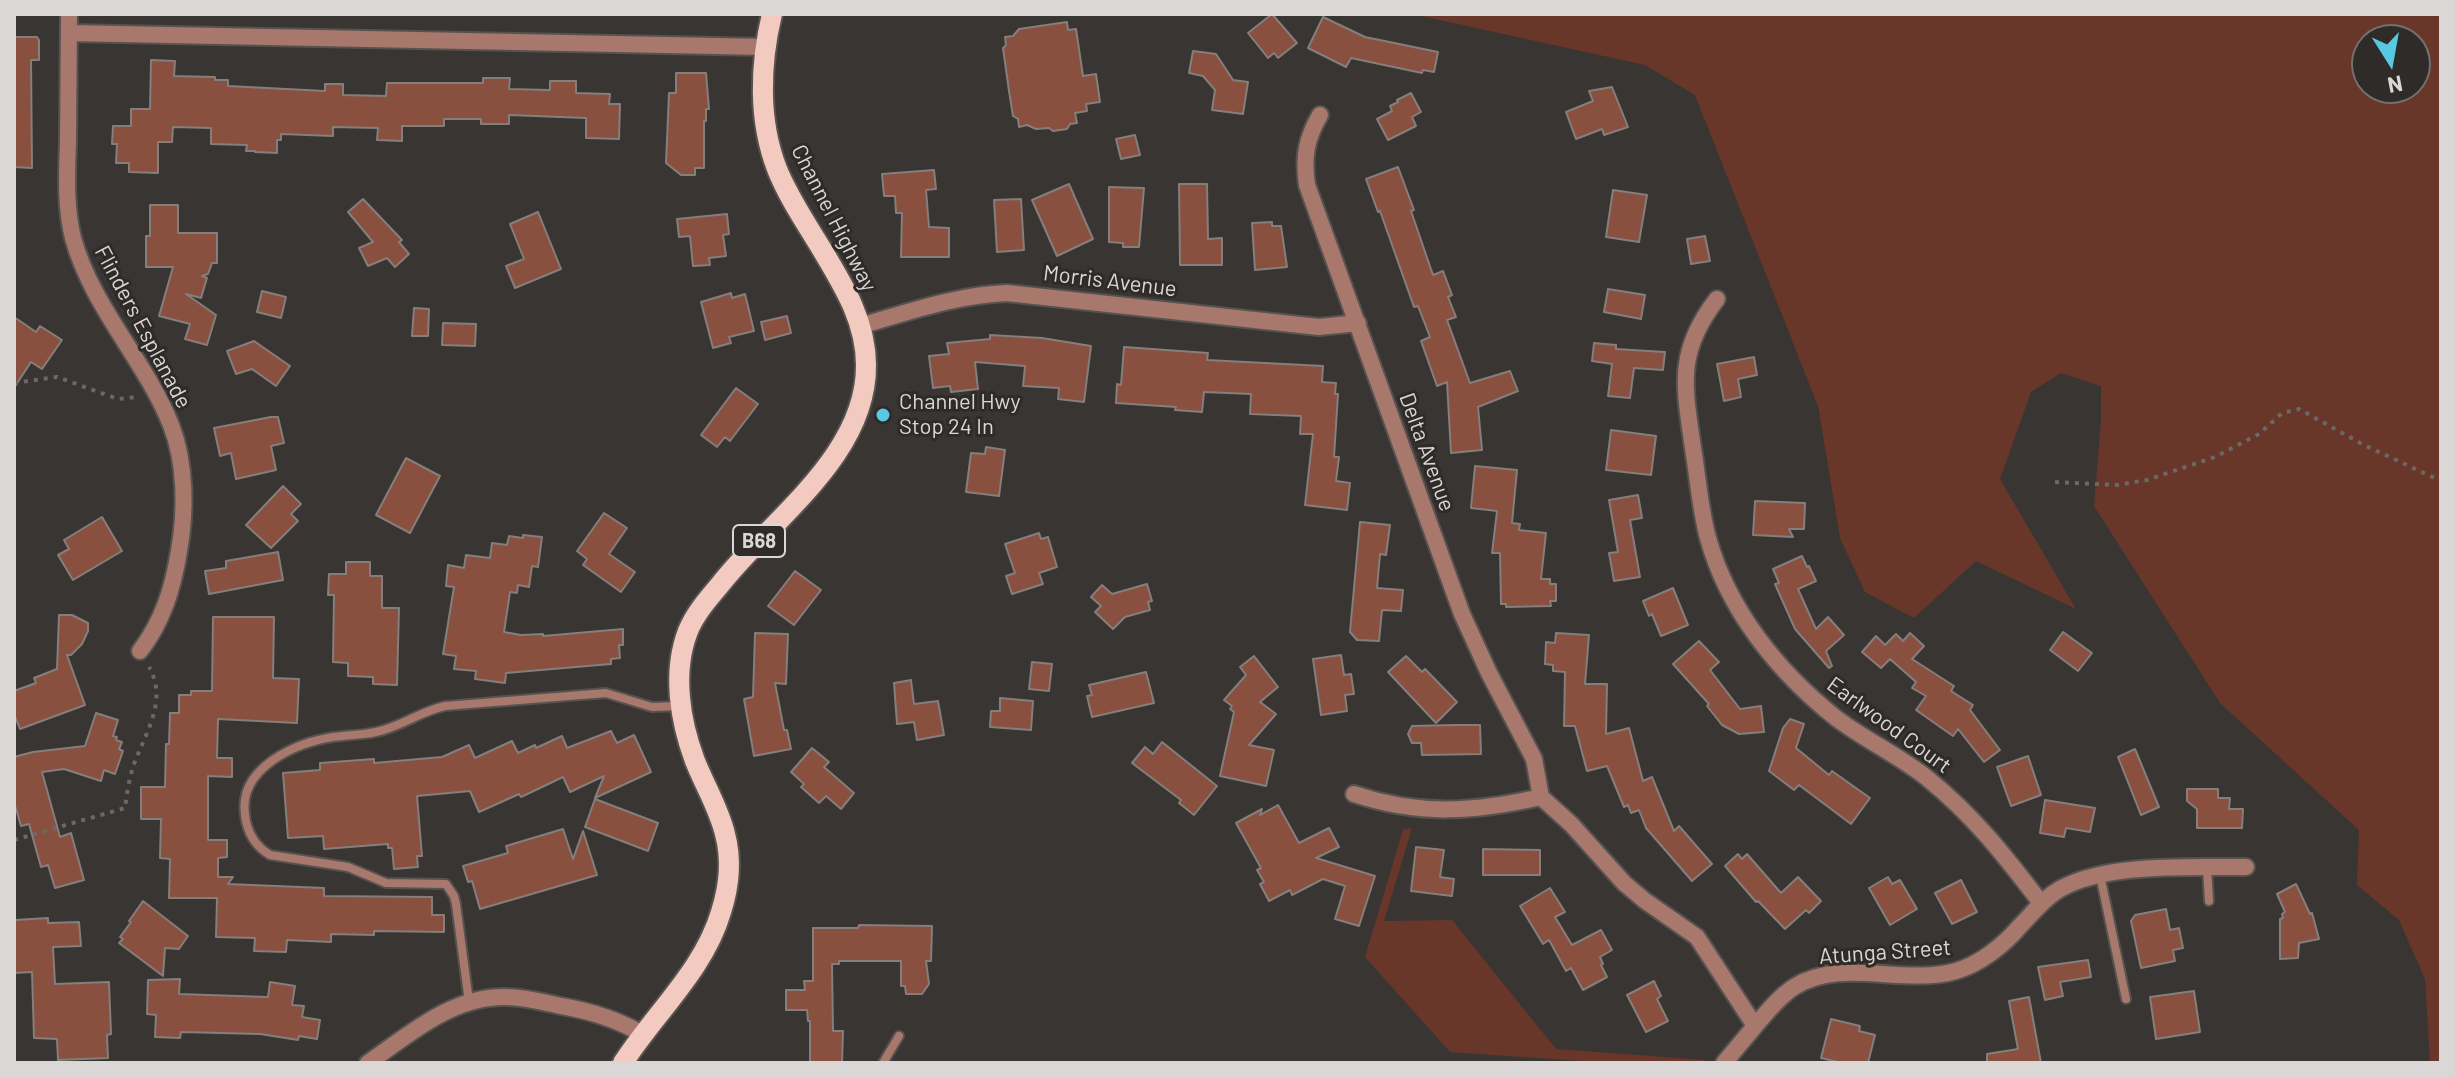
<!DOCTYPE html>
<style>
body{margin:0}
#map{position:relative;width:2455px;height:1077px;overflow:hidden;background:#393533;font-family:Barlow,sans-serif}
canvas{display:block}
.frame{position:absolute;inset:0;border:16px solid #dad7d6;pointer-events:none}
.north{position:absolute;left:2351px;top:24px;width:80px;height:80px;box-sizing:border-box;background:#2f2b29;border:2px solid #73706e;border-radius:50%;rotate:169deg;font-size:22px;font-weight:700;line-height:32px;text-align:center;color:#dad7d6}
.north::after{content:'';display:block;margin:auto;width:28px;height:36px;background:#58c9e3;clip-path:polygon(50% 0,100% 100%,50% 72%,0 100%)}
</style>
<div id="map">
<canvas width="2455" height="1077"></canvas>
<div class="frame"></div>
<div class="north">N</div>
</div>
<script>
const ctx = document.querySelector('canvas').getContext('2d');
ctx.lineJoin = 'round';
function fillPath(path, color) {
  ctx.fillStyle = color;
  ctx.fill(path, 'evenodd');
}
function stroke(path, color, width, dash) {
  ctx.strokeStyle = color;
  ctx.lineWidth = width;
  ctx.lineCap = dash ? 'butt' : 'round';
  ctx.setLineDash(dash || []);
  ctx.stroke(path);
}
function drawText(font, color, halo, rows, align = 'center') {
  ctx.font = font + ' Barlow,sans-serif';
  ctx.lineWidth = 6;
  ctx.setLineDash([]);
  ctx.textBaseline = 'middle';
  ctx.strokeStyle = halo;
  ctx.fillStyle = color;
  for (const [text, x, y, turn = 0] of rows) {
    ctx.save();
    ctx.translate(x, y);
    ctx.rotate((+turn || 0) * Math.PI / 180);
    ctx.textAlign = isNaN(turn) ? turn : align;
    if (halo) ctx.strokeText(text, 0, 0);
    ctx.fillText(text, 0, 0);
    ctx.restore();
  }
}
fillPath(new Path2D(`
 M1412,14H2441V1063H2430L2425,979L2399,920L2357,885L2359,830L2220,703L2094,506L2101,421V386L2061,373L2031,392L2000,479L2076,609L1976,561L1914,618L1865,592L1840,538L1818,406L1695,95L1645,65ZM2367,40H2415V88H2367Z
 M1412,828L1384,921L1452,920L1556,1049L1705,1060L1701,1063H1611L1450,1052L1365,957L1403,830Z`), '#69372a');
const building = new Path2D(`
 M1272,14L1297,43L1278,58L1274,53L1268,58L1248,33Z
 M1323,17L1365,37L1438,52L1434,72L1423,70L1422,73L1351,58L1346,67L1308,48Z
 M1067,22L1068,30L1076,29L1083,76L1096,74L1100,102L1086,104L1087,111L1075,113L1077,123L1070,124L1067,129L1053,131L1049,128L1036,129L1027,125L1019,127L1018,119L1013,116L1009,91L1003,48L1006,45L1005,37L1013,36L1019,29Z
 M14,37H37L39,40V60H31L32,168L14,167Z
 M1193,51L1216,54L1233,80L1248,82L1243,114L1212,110L1215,90L1203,76L1189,73Z
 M151,60L175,61L174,76L215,77V80H228V86L325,91V84H343V95L386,96L387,83H483V78H510L509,89L550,90V81H576V93L610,94L609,104H620L619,139L586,138V118L509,115V124H481V119H444V126H402V141L377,140L378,128L333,127V136L281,134V140H277V153L255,152V151H246L247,145L211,144V128L173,127L172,142H158V173L129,172V163H116L117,144H112L113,126H131V109H150Z
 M676,73H706L709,109H706V121H704V168H695V175H681L666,163L669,93H676Z
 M1612,87L1628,127L1604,135L1602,129L1576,139L1566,112L1593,101L1589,91Z
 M1411,93L1421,112L1412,117L1416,126L1388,140L1377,119L1392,111L1390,106L1398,102L1397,100Z
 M1135,135L1140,155L1121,159L1116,139Z
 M1398,167L1414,210L1411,211L1433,275L1443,271L1452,295L1448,297L1456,317L1447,320L1470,383L1510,371L1518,391L1478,407L1482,450L1451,453L1447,382L1437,386L1421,341L1430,337L1418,306L1414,307L1380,211L1378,212L1366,179Z
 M934,170L936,189L926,190L929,227L949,228V257H901L902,213H896L895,196H884L882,174Z
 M1069,184L1093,239L1057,256L1032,200Z
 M1179,184H1207L1208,239L1222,238V265H1180Z
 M1109,187L1144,188L1139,247H1123V243L1109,242Z
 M1613,190L1647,195L1639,242L1606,237Z
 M363,199L402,240L399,242L409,254L395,267L387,258L368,266L359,248L373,242L348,212Z
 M1021,199L1024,250L997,252L994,200Z
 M150,205H178V233H217V263H212L208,274L202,276L207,278L201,298L186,294L216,315L207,345L185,339L190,324L159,316L173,267H146V236H150Z
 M538,212L561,269L515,288L506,266L524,259L510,224Z
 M727,214L729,234L723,235L726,256L709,258L710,265L693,266L690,236L679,237L677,219Z
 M1272,222V226H1281L1287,267L1255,270L1252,223Z
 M1705,236L1710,261L1691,264L1687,239Z
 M1608,289L1645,295L1641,319L1604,312Z
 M262,291L286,297L281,318L257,312Z
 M731,293L732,298L745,294L754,331L729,337L731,343L713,348L701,302Z
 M414,308L429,309L428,336H412Z
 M787,316L791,333L765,340L761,322Z
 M14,317L36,332L40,326L62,340L42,369L31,362L14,388Z
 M443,323L476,324L475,346L442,345Z
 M990,335L1042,338L1091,346L1084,402L1058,399L1059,388L1023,386L1025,366L975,362L978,389L951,392L950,386L933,388L929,356L949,354L947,343L990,339Z
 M254,341L290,366L276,386L252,369L236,374L227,351Z
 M1594,343L1616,345V349L1665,352L1663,370L1634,368L1630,398L1608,396L1612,364L1592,361Z
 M1124,347L1208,353L1207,360L1323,366L1322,382L1336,383L1335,394H1338L1334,457H1339L1336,481L1350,483L1347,510L1305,505L1313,434H1300L1301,416L1250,414L1251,394L1204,392L1202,412L1175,410L1176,407L1116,403L1117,384L1121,385Z
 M1754,357L1757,375L1738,379L1741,397L1724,401L1717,364Z
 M736,388L758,404L730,441L725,437L717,447L701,435Z
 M271,417H278L284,443L271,446L276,470L236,479L231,453L220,456L214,428Z
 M1611,430L1656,436L1651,475L1606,470Z
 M986,447L1005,450L999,496L966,492L971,453L985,454Z
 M406,458L440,476L410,533L376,515Z
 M1475,466L1517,470L1512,523L1520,524L1519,530L1546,533L1541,579H1550V584H1556V601H1550L1551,606L1506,607V604H1501L1500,553H1492L1497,511L1471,508Z
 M283,486L301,504L291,514L298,521L271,548L246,525Z
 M1638,495L1642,518L1630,520L1640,577L1614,581L1609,553L1618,552L1609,500Z
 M1755,501L1805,503L1804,529H1789L1793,537L1753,535Z
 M604,513L627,528L609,554L635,572L621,592L583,565L587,559L577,551Z
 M102,517L122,551L73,580L58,555L69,549L64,540Z
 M1360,522L1390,525L1386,555L1380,554L1377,588L1403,590L1401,611L1382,610L1379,641L1357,640L1350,632Z
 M1039,533L1041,539L1048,537L1057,567L1039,573L1043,584L1012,594L1006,576L1015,573L1005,544Z
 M523,535L542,537L538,567L532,566L529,587L518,585L517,593L510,592L504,632L521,635L543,634V636L623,629V645H619L620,658L611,659V664L506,673L505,683L475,679L476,671L454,669L456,656L443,654L454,587L446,586L448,565L464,568L466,555L490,558L492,543L507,545L509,536L523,538Z
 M278,552L283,580L209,594L205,571L226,568V561Z
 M1802,556L1807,567L1809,566L1816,581L1798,589L1816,629L1828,617L1844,635L1826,651L1832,666L1829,668L1795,629L1775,584L1779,583L1773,569Z
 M346,562H370V576H382V608H399L397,685L373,684V677L348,676V663L333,662L334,595H328L329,574H346Z
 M795,571L821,590L794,625L768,606Z
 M1147,584L1152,601L1148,602L1150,610L1125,617L1113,629L1095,612L1101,606L1091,597L1102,585L1112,594Z
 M1673,588L1688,625L1661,636L1652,614L1649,616L1643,601Z
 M59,615H72L88,623V631L82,644L71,655H67L85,705L20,729L14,714V691L36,683L34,678L57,669Z
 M213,617H274L273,678L299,679L297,723L218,719L217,758H232V777L208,776V840H227V857L218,858V877H233L228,884L324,888V896L432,897V915H444V932L374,931V935L331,934V942L287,940L286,952L254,951L255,938L216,937L217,898H169L170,859L160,858L161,819H141V787H165L166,744H169L170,713H179V695H191V691H212Z
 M2063,632L2092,653L2078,671L2050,650Z
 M755,633L788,634L786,684L775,683L784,730H787L791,749L754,756L744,699L753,697Z
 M1556,633L1589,635L1585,684H1607L1606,734L1629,728L1643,781L1652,777L1674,831L1679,826L1712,864L1692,881L1646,828L1639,810L1631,813L1628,805L1624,807L1607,766L1587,771L1575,726H1564L1565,672L1553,671V665L1545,664L1546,642L1555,643Z
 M1910,633L1924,646L1912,659L1954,686L1951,691L1973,705L1970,710L2000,750L1984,762L1958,729L1953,736L1916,710L1926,696L1912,688L1916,682L1890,659L1881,668L1862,652L1876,636L1885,645L1896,634L1903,641Z
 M1699,641L1719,662L1710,670L1740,709L1761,706L1764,732L1739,734L1722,725L1707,706L1709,704L1673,664Z
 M1341,655L1344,675L1351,674L1354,694L1345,695L1347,711L1321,715L1313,659Z
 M1254,656L1278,687L1260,702L1276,714L1249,745L1274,750L1266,786L1220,776L1234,712L1230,709L1232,706L1224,700L1246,675L1240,667Z
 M1406,656L1422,672L1425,669L1457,702L1436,723L1388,672Z
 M1032,662L1052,664L1049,691L1029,689Z
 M1146,672L1154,703L1092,717L1087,696L1092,695L1089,685Z
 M911,680L914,704L938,701L944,735L917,740L914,722L897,724L894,683Z
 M1000,698L1033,701L1031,730L990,727L991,711H1000Z
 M96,713L118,720L113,736L117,737L116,740L122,742L119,749L123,751L115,774L104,770L101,781L64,769L42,772L60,837L71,833L84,880L55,888L48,865L41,867L29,824L21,826L14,802V757L33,752L85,746Z
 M1790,719L1804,724L1796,748L1829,775L1832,771L1870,798L1851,824L1799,785L1794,790L1769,771L1783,728Z
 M1456,725H1480L1481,754L1422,755L1421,743H1412L1408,734L1412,726Z
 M611,731L617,743L634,735L651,772L595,798L604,776L570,792L563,777L521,797L519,794L479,812L470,791L417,796L422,856H417L418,867L394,869L392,848H388V844L324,849L323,836L288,838L283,773L320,770V763L374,759V763L442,757L469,745L475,758L512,741L518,753L535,745L536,748L562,736L567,748Z
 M1162,742L1217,786L1194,815L1179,803L1181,800L1132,763L1145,747L1153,754Z
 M812,748L829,762L824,767L854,793L841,809L826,796L819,803L801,787L804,784L791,772Z
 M2135,749L2159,807L2141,815L2118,757Z
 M2028,756L2041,795L2011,806L1997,767Z
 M2187,789H2218V798H2230L2229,809H2243L2242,828H2197V809L2187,801Z
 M595,799L658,823L648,851L585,827Z
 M2045,800L2095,808L2090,832L2066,828L2064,837L2040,833Z
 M1278,805L1299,843L1329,828L1339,847L1316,858L1375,876L1359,926L1335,919L1345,886L1323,879L1292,895L1290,890L1269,901L1260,884L1264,882L1257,870L1261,868L1236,823L1262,809L1260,815Z
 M563,829L573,859L583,831L597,875L480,909L472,881L468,882L463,866L508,853L506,846Z
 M1416,847L1444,850L1440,877L1454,879L1452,896L1411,891Z
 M1483,849L1540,850V875H1483Z
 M1738,854L1742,859L1747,854L1781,893L1798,877L1821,901L1809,913L1806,910L1785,929L1758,901L1756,902L1725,866Z
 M1888,877L1892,884L1900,880L1917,909L1890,925L1869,888Z
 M1961,880L1977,912L1952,924L1935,893Z
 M2296,884L2310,914L2312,913L2319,939L2299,943L2298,958L2280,959V919L2283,918L2282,914L2285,912L2277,894Z
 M1550,888L1565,912L1555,917L1572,945L1601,930L1612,950L1600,957L1603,964L1601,965L1607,977L1583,990L1571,968L1566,971L1549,940L1543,944L1520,906Z
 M143,901L188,936L179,949L165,948L163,976L119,943L123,939L120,937L131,922L129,921Z
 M2166,909L2170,930L2179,928L2183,948L2173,950L2175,961L2141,968L2131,921L2135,915Z
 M48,918V923L79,922L81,946L53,947L55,984L109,982L111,1034L107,1035L108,1058L58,1060L57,1039L34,1038L32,972L14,973L15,920Z
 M859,925L932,926L931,961H926L929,984L922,994H906L905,986H901V961H839V964H832L833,1031H843L842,1063H810V1021H808L807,1010H786V990H805L804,981H813V928H858Z
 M2088,960L2091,977L2060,982L2063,996L2045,1000L2038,967Z
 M180,979L179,994L268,997L270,982L295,986L292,1005L304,1006L302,1017L320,1020L317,1039L299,1036L298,1040L260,1034L181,1032L180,1038L155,1037L156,1015L147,1014L148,980Z
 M1654,981L1661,996L1657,999L1668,1021L1646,1032L1627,995Z
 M2194,991L2200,1032L2156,1039L2150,997Z
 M2029,997L2041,1063H1987V1054L2018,1049L2009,1001Z
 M1831,1019L1860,1026L1859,1031L1875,1035L1868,1063H1842L1821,1058Z`);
fillPath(building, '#895040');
stroke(building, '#847e7c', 2);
const lane = new Path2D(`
 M2207,868L2209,901
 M2100,875L2126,999
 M469,1002L456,904L454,896L446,884L386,883L348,867L270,855C255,846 247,832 245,815C238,768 295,743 333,737C347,735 362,735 376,732C401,727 421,711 445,706L606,693L652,707L681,706
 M883,1063L899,1036`);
const street = new Path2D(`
 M69,14C69,56 68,99 68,141C67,173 65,206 73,238C92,307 145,360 171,425C186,463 186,512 179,551C173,588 163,621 140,651
 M69,33L765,47
 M1320,115C1306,139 1303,158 1307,185L1462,614L1489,673L1534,759L1541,797L1571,824L1624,883L1644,900L1697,937L1755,1026L1724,1063
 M1717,299C1676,352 1684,386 1693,448C1698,478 1700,509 1708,538C1728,610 1778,672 1836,718C1865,740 1898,755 1927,778C1974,816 2005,856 2041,903
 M860,326C909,312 956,295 1007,293L1319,327L1358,323
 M1354,794C1419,816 1475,812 1541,797
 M1755,1026C1767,1012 1779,997 1794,987C1842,957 1904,986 1956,971C1980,964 2004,945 2020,926C2033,913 2044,898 2060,889C2108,862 2192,868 2246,867
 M368,1063C410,1034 452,996 506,997C524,997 543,1002 561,1006C590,1011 617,1019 642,1034`);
const primary = new Path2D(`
 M623,1063C655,1013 704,970 721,912C729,887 732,860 725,834C719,809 705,786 695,761C680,721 672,672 688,631C695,614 707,600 719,586C770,520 867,456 866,365C866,323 845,288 824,253C808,226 789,199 777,169C758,120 760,64 772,14`);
stroke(lane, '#565250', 12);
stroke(street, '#565250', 20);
stroke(primary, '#565250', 24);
stroke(new Path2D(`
 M14,383L57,377L118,399L138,397
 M2055,482L2117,485L2147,480L2215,457L2259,434L2282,413L2299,409L2364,445L2441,481
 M14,840L125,808C127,794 129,778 134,764C146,732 168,700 149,667`), '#6c6867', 4, [4, 6]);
stroke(lane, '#a7786b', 8);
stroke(street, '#a7786b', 16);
stroke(primary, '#f2cabf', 20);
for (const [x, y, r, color] of [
 [883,415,8,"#58c9e3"]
]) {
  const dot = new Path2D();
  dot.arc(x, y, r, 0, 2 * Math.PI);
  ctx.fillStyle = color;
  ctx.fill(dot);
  stroke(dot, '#2f2b29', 3);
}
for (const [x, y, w] of [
 [759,541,52]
]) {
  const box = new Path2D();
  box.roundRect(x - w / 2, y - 16, w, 32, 6);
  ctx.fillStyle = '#2f2b29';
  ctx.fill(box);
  stroke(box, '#dad7d6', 2);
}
drawText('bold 20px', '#dad7d6', null, [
 ["B68",759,541]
]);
drawText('22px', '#dad7d6', '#2f2b29', [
 ["Channel Highway",834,218,63],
 ["Morris Avenue",1110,281,7],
 ["Flinders Esplanade",143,327,62],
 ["Delta Avenue",1427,452,70],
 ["Earlwood Court",1889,725,36],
 ["Atunga Street",1885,952,-4]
]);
drawText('22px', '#dad7d6', '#2f2b29', [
 ["Channel Hwy",899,402],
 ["Stop 24 In",899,427]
], 'left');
</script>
